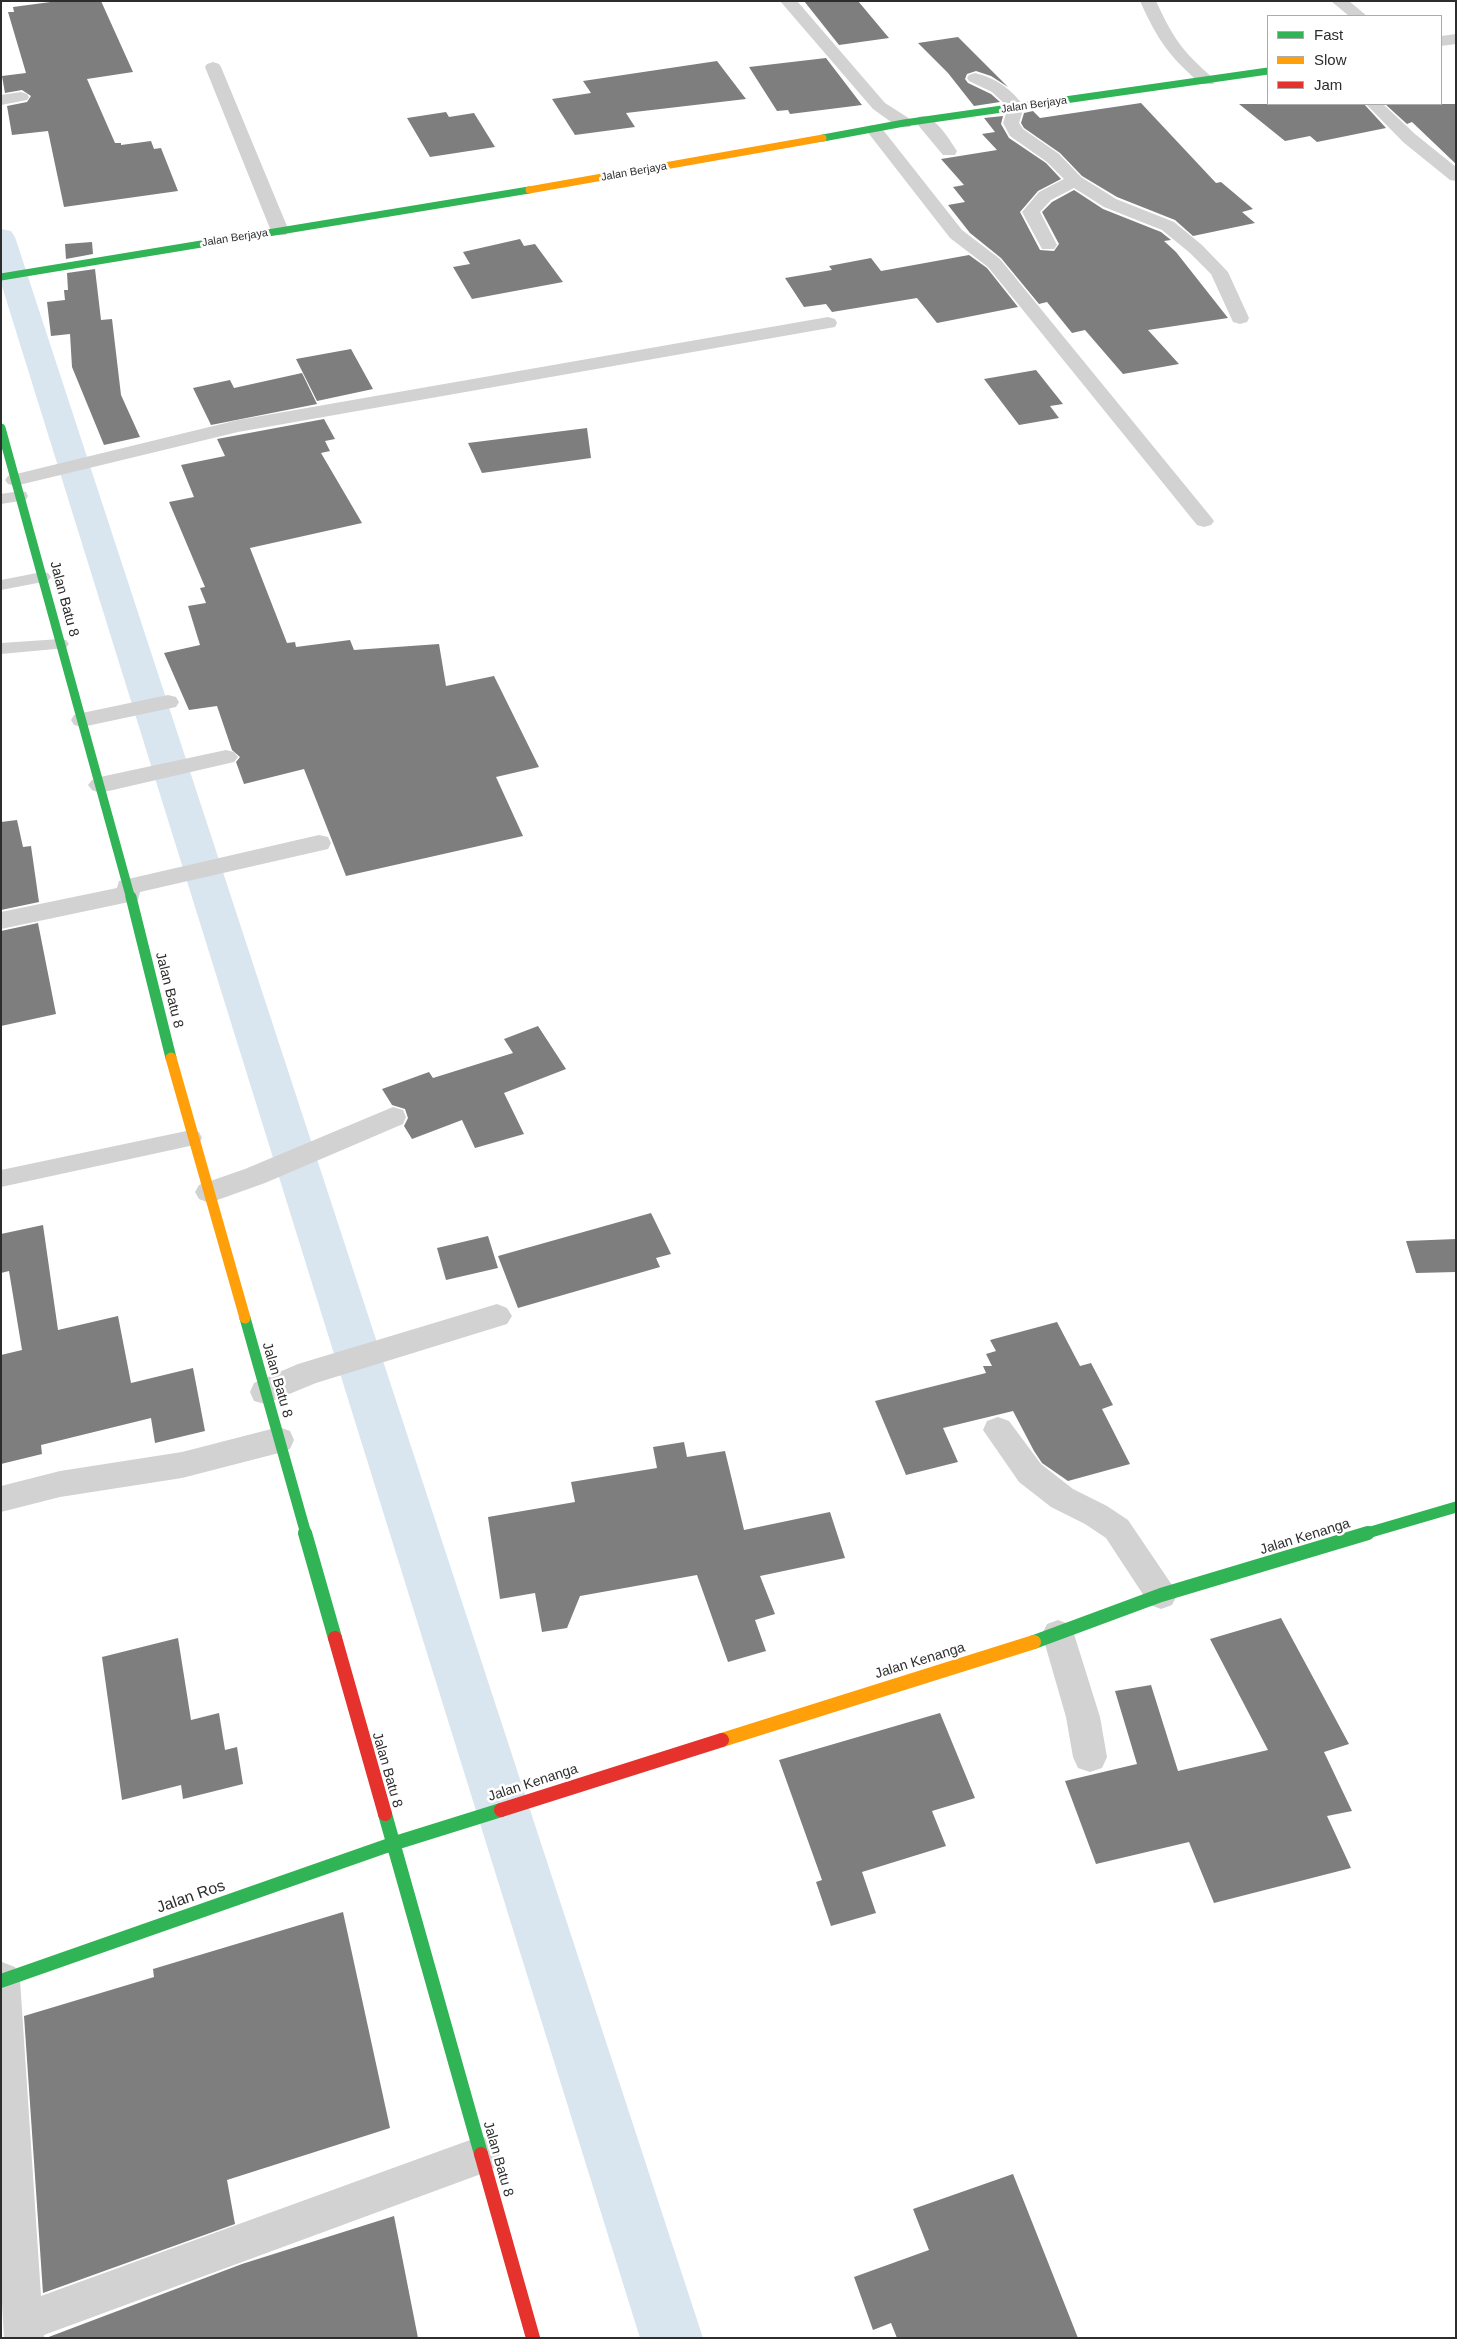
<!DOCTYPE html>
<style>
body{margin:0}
#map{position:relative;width:1457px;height:2339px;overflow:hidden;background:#fff;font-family:Arial,sans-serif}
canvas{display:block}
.frame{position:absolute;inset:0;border:2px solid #2d2d2d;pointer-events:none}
.legend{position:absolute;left:1267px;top:15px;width:175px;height:90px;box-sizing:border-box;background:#fff;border:1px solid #ababab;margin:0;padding:6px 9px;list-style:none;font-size:15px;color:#2d2d2d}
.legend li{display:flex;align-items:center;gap:10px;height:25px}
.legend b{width:25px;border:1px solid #ababab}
</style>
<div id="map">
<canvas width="1457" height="2339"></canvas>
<div class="frame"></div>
<ul class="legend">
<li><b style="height:6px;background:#30b455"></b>Fast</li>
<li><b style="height:6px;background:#ff9f0a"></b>Slow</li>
<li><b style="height:6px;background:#e5322d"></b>Jam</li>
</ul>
</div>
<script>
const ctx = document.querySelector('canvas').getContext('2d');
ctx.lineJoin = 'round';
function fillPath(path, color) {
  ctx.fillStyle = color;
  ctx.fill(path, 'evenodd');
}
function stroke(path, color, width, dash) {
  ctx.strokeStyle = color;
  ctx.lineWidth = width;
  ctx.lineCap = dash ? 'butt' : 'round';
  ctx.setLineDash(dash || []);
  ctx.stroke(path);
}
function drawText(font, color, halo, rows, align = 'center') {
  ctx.font = font + ' Arial,sans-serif';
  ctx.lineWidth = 5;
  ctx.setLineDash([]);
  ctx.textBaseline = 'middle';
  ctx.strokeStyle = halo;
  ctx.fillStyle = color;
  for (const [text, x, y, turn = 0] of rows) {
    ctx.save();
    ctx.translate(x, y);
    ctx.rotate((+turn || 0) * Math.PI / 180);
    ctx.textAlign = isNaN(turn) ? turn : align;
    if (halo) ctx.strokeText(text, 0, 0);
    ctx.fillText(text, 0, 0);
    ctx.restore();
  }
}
fillPath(new Path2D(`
 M1,229L11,231L15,237L703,2338H640L1,283Z`), '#d9e6f0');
fillPath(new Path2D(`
 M58,1H101L133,72L87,79L115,143H121V145L151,141L154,149L161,148L178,191L64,207L48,131L12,135L7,106L27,102L31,96L22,90L5,93L2,76L26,73L8,12H14L13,7Z
 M804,1H858L889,38L839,45Z
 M958,37L1008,87L991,76L976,71L967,74L965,79L968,83L991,94L1000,102L974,106L948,73L918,43Z
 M826,58L862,105L790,114L788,110L777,111L749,67Z
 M717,61L746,99L626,113L635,127L575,135L552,99L591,93L583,81Z
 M1141,103L1216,183L1221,182L1253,209L1242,212L1255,223L1193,236L1175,220L1117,197L1082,176L1060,153L1024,128L1021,123L1024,113L1033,111L1040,118Z
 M1239,104H1364L1386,128L1317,142L1310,136L1285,141Z
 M1385,104H1456V164L1412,122L1407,124Z
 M446,112L449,117L474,113L495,147L430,157L407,118Z
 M1003,116L1001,124L1009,138L1046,163L1061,179L1038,191L1020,212L1040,250L1054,251L1059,244L1042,212L1052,202L1074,190L1103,209L1161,232L1171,240L1164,241L1176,252L1228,318L1148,330L1179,364L1123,374L1085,330L1072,333L1047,302L1039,304L1001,258L970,233L948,205L965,202L953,187L964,185L941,159L997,150L982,134L995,132L984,118Z
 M520,239L524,246L535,244L563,282L472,299L453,267L470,264L463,252Z
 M92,242L93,254L66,259L65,244Z
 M969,255L987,268L1018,307L937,323L917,298L832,312L826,304L804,307L785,278L832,270L829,266L871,258L881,271Z
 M95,269L101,320L112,319L121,395L140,437L104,445L72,367L70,334L51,336L47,302L65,300L64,290H68L67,273Z
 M351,349L373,389L317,401L296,359Z
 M1036,370L1063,404L1050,406L1059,418L1019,425L984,379Z
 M302,373L317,404L211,425L193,388L230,380L234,388Z
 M324,419L335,439L325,441L330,451L321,453L362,523L250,548L287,643L295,642L296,647L350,640L354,650L439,644L446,686L494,676L539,767L496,777L523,836L346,876L304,769L244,784L236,762L240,757L232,750L217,706L189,710L164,653L200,645L188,606L206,603L200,588L205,587L169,502L194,497L181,465L225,456L217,439Z
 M587,428L591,458L482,473L468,443Z
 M17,820L23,847L31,846L39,902L1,910V822Z
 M38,923L56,1014L1,1026V931Z
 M538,1026L566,1069L504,1093L524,1134L475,1148L462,1120L412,1139L404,1126L408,1118L405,1109L392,1105L382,1089L429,1072L433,1078L513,1053L504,1039Z
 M651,1213L671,1254L656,1258L660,1267L518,1308L498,1256Z
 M43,1225L58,1330L118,1316L131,1383L193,1368L205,1431L155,1443L151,1418L41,1445L42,1454L1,1464V1355L22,1350L9,1271L1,1273V1234Z
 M488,1236L498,1268L446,1280L437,1248Z
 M1456,1239V1272L1416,1273L1406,1241Z
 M1057,1322L1080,1366L1091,1363L1113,1405L1102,1409L1130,1464L1068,1481L1042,1463L1034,1451L1013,1411L943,1428L958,1462L906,1475L875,1401L986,1373L983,1366H992L986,1354L996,1351L990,1340Z
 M684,1442L687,1457L725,1451L744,1530L830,1512L845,1558L760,1576L775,1614L755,1620L766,1651L728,1662L697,1575L580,1596L567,1628L542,1632L535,1593L500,1599L488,1517L575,1502L571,1482L657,1468L653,1447Z
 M1281,1618L1349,1744L1324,1752L1352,1811L1327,1816L1351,1868L1214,1903L1189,1842L1096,1864L1065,1781L1137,1764L1115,1691L1151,1685L1178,1771L1268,1750L1210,1639Z
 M178,1638L191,1720L219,1713L225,1750L237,1747L243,1784L183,1799L181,1785L122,1800L102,1657Z
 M940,1713L975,1798L932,1811L946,1846L862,1872L876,1913L831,1926L816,1882L822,1880L779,1760Z
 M343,1912L390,2128L227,2180L235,2224L43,2293L24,2016L154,1977L153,1969Z
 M1013,2174L1078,2338H897L891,2323L873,2330L854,2277L929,2250L913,2209Z
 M394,2216L418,2338H46L242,2264Z`), '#7e7e7e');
fillPath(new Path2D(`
 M20,491L26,492L28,496L26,500L1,504V494Z
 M42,572L48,573L51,577L48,581L1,590V580Z
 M60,639L66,640L69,644L66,648L1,654V643Z
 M191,1130L199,1132L202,1138L199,1144L1,1187V1170Z`), '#d2d2d2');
fillPath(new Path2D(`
 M780,1H797L885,103L910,119L912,123L910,127H898L873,109Z
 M1140,1H1156C1173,38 1182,51 1213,78L1215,81L1213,84H1201C1169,56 1158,41 1140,1Z
 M1331,1H1349L1367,16H1349Z
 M1456,34V44L1441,46V36Z
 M213,62L219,64L221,67L289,231L286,235H274L271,231L205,67L207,64Z
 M975,73C996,78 1012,89 1024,107L1019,123L1023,129L1059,154L1081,177L1116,199L1174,222L1202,245L1228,272L1249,318L1247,322L1240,324L1233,322L1211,274L1190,253L1162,230L1104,207L1074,188L1051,200L1040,212L1057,245L1054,249H1042L1022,212L1039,192L1064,179L1047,162L1010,136L1003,123L1008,107L992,92L969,81L967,78L969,75Z
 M21,92L27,94L29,97L27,100L1,105V95Z
 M1366,104H1383L1415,134L1456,167V181L1450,180L1403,142Z
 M924,116C938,120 949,139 957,151L955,155H943L918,125L916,121L918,117Z
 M874,125L880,126L962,230L1000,259L1211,517L1214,521L1211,525L1204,527L1197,525L988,267L950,238L866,130L868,126Z
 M828,317L835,319L837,323L835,327L238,432L15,486L8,484L5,480L8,476L238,420Z
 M168,695L176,697L179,702L176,707L82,727L74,725L71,720L74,715L82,713Z
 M226,750L234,752L238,757L234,762L100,793L92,790L88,785L92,780L100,777Z
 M319,835L328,837L331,843L328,849L140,892L138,900L129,902L1,929V912L117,888L119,881L128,879Z
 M393,1107L403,1110L406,1117L403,1124L265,1183L209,1203L199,1199L195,1192L199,1185L245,1169Z
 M497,1304L507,1308L512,1316L507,1324L316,1383L265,1404L254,1401L250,1392L254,1383L298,1364Z
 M998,1417L1009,1421L1041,1464L1073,1489L1107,1506L1128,1520L1172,1585L1177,1595L1172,1605L1161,1609L1150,1605L1106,1538L1085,1524L1051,1507L1019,1482L983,1430L987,1421Z
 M279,1427L290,1431L294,1440L290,1449L279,1453L182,1478L60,1497L1,1512V1486L60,1471L182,1452Z
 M1058,1620L1069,1624L1074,1634L1100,1717L1107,1757L1102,1768L1090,1772L1078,1768L1073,1757L1066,1717L1042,1634L1047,1624Z
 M2,1962L15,1967L20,1980L41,2296L481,2136L494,2142L500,2155L494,2168L481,2174L44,2335V2338H4L1,2286Z`), '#d2d2d2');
stroke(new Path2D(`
 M823,138L904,123L1268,71
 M1,277L529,190`), '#30b455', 7);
stroke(new Path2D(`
 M1,428L131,899`), '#30b455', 9);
stroke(new Path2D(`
 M131,897L171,1058
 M245,1318L306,1534
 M1364,1534L1456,1507`), '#30b455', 11);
stroke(new Path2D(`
 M305,1533L335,1638
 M1034,1642L1161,1595L1368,1533
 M385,1814L481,2154
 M1,1981L392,1844L501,1810`), '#30b455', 14);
stroke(new Path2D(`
 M529,190L823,138`), '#ff9f0a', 7);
stroke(new Path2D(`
 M171,1058L245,1318`), '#ff9f0a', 11);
stroke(new Path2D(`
 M722,1740L1034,1642`), '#ff9f0a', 14);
stroke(new Path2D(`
 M335,1638L385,1814
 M501,1810L722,1740
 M481,2154L533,2338`), '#e5322d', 14);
drawText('11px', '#2d2d2d', '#fff', [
 ["Jalan Berjaya",1034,105,-8],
 ["Jalan Berjaya",634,172,-10],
 ["Jalan Berjaya",235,238,-9]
]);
drawText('14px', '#2d2d2d', '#fff', [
 ["Jalan Batu 8",64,599,75],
 ["Jalan Batu 8",169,990,76],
 ["Jalan Batu 8",277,1380,74],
 ["Jalan Kenanga",1305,1537,-17],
 ["Jalan Kenanga",920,1661,-17],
 ["Jalan Batu 8",387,1770,74],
 ["Jalan Kenanga",533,1783,-18],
 ["Jalan Batu 8",498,2159,74]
]);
drawText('16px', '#2d2d2d', '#fff', [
 ["Jalan Ros",191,1897,-19]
]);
</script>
